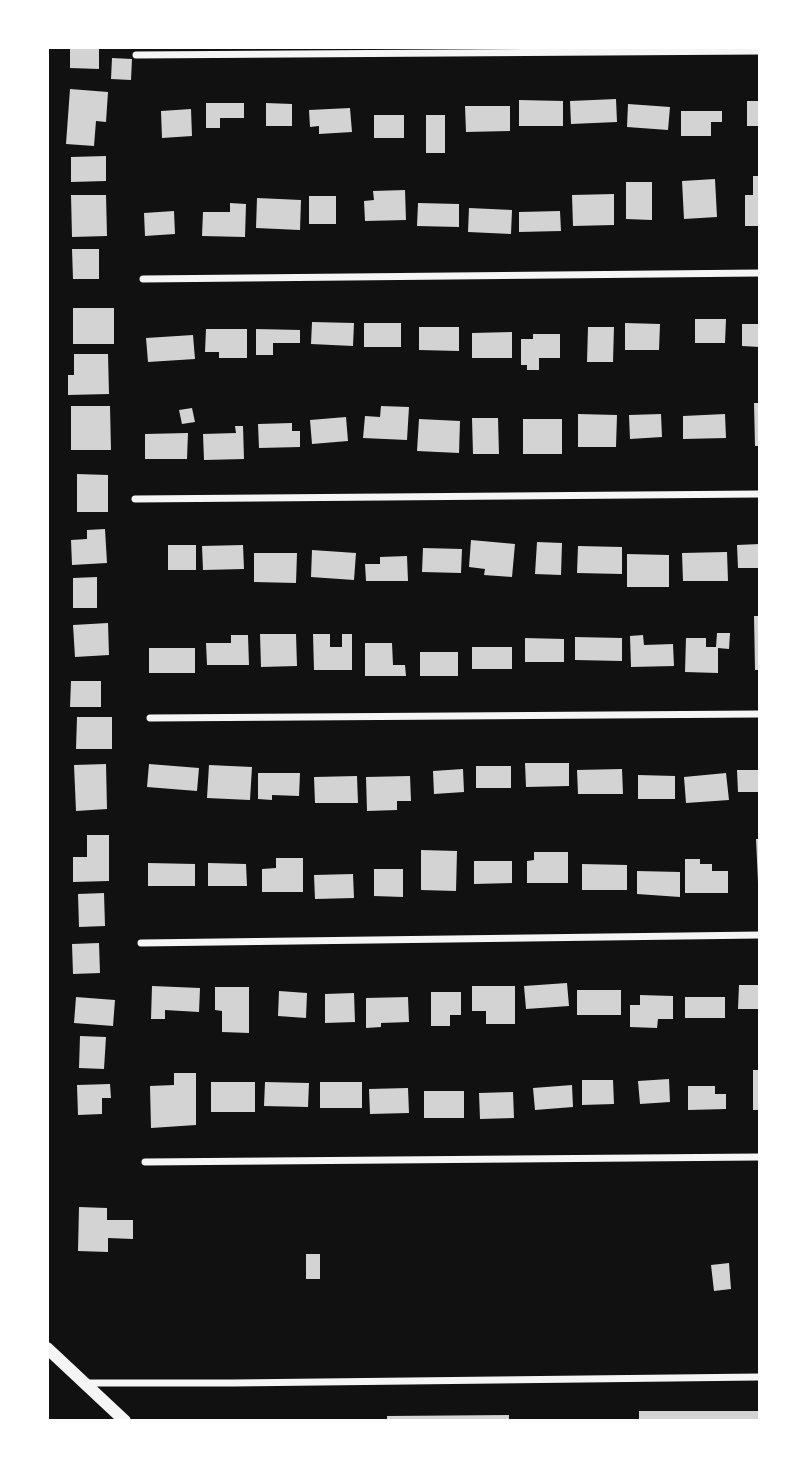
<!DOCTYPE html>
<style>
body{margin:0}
#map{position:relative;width:807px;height:1468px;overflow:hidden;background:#111;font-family:"Space Grotesk",sans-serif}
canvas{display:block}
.frame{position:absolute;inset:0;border:49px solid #fff;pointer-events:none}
</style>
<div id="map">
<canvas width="807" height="1468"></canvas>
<div class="frame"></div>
</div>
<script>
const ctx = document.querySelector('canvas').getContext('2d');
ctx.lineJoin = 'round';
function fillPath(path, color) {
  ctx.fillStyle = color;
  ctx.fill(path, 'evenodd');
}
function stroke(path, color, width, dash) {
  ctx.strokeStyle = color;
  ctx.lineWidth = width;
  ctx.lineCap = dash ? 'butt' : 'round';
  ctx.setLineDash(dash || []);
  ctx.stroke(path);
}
fillPath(new Path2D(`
 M70,47H99V69L70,68Z
 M112,58L132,59L131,80L111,79Z
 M70,89L108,92L106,122L96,121L94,146L66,144Z
 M616,99L617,122L571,124L570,101Z
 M519,100L563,101V126H519Z
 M747,101H760V126H747Z
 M206,103H244V118H220V128H206Z
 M266,103L292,104V126H266Z
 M628,104L670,107L668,130L627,127Z
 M465,106H510V131L466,132Z
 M350,108L352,132L319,134V126L310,127L309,110Z
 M191,109L192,136L162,138L161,111Z
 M681,111H722V122H711V136H681Z
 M374,115H404V138H374Z
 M426,115H445V153H426Z
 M106,156V181L71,182V157Z
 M753,176H760V226H745V195H753Z
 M715,179L717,217L684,219L682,181Z
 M626,182H652V220L626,219Z
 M405,190L406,220L365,221L364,201L374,200L373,191Z
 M614,194V225L573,226L572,195Z
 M71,195H106L107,236L72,237Z
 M309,196H336V224H309Z
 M257,198L301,200L300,230L256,228Z
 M230,203L246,204L245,237L202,236L203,212H230Z
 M418,203L459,204V227L417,226Z
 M469,208L512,210L511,234L468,232Z
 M174,211L175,234L145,236L144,213Z
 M560,211L561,231L519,232V212Z
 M72,249H99V279H73Z
 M73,308H114V344H73Z
 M695,319H726L725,343H695Z
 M312,322L354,323L353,346L311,344Z
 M364,323H401V347H364Z
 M625,323L660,324L659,350H625Z
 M742,324H760V347L742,346Z
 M419,327H459V351L419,350Z
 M588,327H614L613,362H587Z
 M206,329H247V358H219V352H205Z
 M256,329L300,330V343H273V355H256Z
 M512,332V358H472V333Z
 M533,334H560V358H539V370H527V365H521V339H533Z
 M193,335L195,359L148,362L146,338Z
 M74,354H108L109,394L68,395V375H74Z
 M754,403H760V446H755Z
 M71,406H110L111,450H71Z
 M381,406L409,407L407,440L363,438L365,416L380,417Z
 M192,408L195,422L182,424L179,410Z
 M578,414L617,415L616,447H578Z
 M661,414L662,437L630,439L629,415Z
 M725,414L726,438L683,439V416Z
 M346,417L348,441L312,444L310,420Z
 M472,418H498L499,454H473Z
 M419,419L460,421L459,453L417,451Z
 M523,419H562V454H523Z
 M292,423V431H300V447L259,448L258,424Z
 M235,426H243L244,459L204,460L203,434L236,433Z
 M188,433L187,459H145V434Z
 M77,474L108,475V512H77Z
 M105,529L107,563L72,565L71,540L87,539V530Z
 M471,540L515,544L512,577L484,575L485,569L469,567Z
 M537,542L562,543L561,575L535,574Z
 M760,544V568H738L737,545Z
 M168,545H196V570H168Z
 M243,545L244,569L203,570L202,546Z
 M578,546L622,547V574L577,573Z
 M423,548L462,549L461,573L422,572Z
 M312,550L356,553L354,580L311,577Z
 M727,552L728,581H683L682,553Z
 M254,553H297L296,583L254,582Z
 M627,554L669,555V587H627Z
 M407,556L408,581H366L365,564H380V557Z
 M97,577V608H73V578Z
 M754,616H760V670H755Z
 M108,623L109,655L75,657L73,625Z
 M717,633H730L729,649L718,648V673L685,672L686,638H706V647H716Z
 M260,634H296L297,666L261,667Z
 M313,634H330V647H342V634H352V670H314Z
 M231,635H248L249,665H207L206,643H231Z
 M643,635L644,645L673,644L674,666L631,667L630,636Z
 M575,637L622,638V661L575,660Z
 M525,638L564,639V662H525Z
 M365,643H392L393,665H405L406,676H365Z
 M472,647H512V669H472Z
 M149,648H195V673H149Z
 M420,652H458V676H420Z
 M71,681H101V707H70Z
 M77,717H112V749H76Z
 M525,763H569V786L526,787Z
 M106,764L107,809L76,811L74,765Z
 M149,764L199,768L197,791L147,787Z
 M209,765L252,767L250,800L207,798Z
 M476,766H511V788H476Z
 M463,769L464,792L434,794L433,771Z
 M622,769L623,794H578L577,770Z
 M737,770H760V792H738Z
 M258,773H300L299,796L272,795V800L258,799Z
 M726,773L729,800L686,803L684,777Z
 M638,775L675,776V799H638Z
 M357,776L358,803H315L314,777Z
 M410,776L411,801H397V810L367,811L366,777Z
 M87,835H109V881L73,882V857H87Z
 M756,839H760V882H758Z
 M421,850L457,851L456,891L421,890Z
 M534,852H568V883H527V861L534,860Z
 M276,858H303V892H262V869L276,868Z
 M685,859H700V864H712V871H728V893H685Z
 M474,861H512V883L474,884Z
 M148,863L195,864V886H148Z
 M208,863L246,864L247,886H208Z
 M582,864L627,865V890H582Z
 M374,869H403V897L374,896Z
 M637,871L680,872V897L637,894Z
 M353,874L354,898L315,899L314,875Z
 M104,893L105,926L79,927L78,894Z
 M99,943L100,973L73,974L72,944Z
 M567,983L569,1006L526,1009L524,986Z
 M739,985H760V1009H738Z
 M152,986L200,988L199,1012L165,1010V1019H151Z
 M472,986H515V1024H486V1011H472Z
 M215,987H249V1033L222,1032V1011L215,1010Z
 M577,990H621V1015H577Z
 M279,991L307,993L306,1018L278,1016Z
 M431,992H461V1015H450V1026H431Z
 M354,993L355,1022L325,1023V994Z
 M640,995L673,996V1019H658L657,1028L630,1027V1005H640Z
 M76,997L115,1000L113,1026L74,1023Z
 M408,997L409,1022L381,1023V1027L366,1028V998Z
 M685,997H725V1018H685Z
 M80,1036L106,1037L104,1069L79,1068Z
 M753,1070H760V1110H753Z
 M174,1073H196V1125L151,1128L150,1086L174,1085Z
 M669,1079L670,1102L640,1104L638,1081Z
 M582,1080H613L614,1104L582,1105Z
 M211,1082H255V1112H211Z
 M265,1082L309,1083L308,1107L264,1106Z
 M320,1082H362V1108H320Z
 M110,1084L111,1098H102V1114L78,1115L77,1085Z
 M572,1085L573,1107L535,1110L533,1088Z
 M688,1086H715V1094H726V1109L688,1110Z
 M408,1088L409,1113L370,1114L369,1089Z
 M424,1091H464V1118H424Z
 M513,1092L514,1118L480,1119L479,1093Z
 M79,1207L107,1208V1220H133V1239L108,1238V1252L78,1251Z
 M306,1254H320V1279H306Z
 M729,1263L731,1289L714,1291L711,1265Z
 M639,1411H760V1421H639Z
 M509,1415V1421H387V1416Z`), '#d3d3d3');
stroke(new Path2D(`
 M136,55L760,51
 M143,279L760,273
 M135,499L760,494
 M150,718L760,714
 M141,943L760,935
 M145,1162L760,1157
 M86,1383H233L760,1377`), '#f5f5f5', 7);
stroke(new Path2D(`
 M47,1348L125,1421`), '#f5f5f5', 12);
</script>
